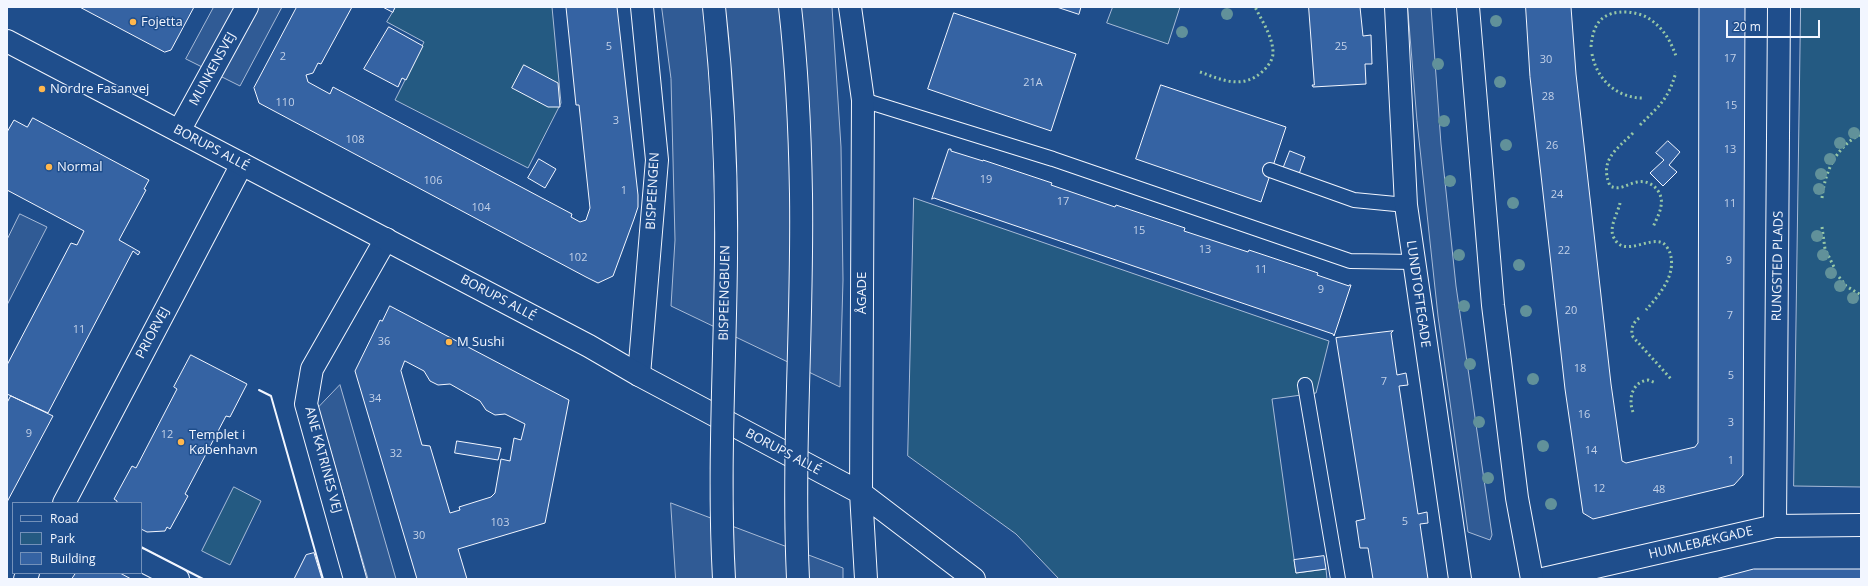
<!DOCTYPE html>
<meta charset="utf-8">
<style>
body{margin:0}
#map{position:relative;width:1868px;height:586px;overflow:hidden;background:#1f4e8c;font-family:"Open Sans",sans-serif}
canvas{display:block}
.frame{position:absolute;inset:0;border:8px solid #f2f6ff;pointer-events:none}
.legend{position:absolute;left:12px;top:502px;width:130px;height:72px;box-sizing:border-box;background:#1f4e8c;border:1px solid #7391ba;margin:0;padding:5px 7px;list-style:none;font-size:12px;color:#f2f6ff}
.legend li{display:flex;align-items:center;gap:8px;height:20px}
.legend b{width:20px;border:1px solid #7391ba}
.scale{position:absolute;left:1726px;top:20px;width:94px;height:18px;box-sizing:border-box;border:2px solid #f2f6ff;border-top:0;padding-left:5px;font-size:12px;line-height:14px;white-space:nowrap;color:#f2f6ff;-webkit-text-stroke:3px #1f4e8c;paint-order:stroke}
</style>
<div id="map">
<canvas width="1868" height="586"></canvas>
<div class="frame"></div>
<ul class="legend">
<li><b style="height:5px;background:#1f4e8c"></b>Road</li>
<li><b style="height:11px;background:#245a82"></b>Park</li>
<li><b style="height:11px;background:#3563a3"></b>Building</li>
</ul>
<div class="scale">20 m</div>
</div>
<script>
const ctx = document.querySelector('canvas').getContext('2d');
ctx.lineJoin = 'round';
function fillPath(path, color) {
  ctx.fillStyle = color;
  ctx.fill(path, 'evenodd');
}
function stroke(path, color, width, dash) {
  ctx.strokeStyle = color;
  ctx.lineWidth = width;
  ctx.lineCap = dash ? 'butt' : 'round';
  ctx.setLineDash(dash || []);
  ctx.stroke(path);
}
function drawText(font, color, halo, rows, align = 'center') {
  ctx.font = font + ' "Open Sans",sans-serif';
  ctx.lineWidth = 3;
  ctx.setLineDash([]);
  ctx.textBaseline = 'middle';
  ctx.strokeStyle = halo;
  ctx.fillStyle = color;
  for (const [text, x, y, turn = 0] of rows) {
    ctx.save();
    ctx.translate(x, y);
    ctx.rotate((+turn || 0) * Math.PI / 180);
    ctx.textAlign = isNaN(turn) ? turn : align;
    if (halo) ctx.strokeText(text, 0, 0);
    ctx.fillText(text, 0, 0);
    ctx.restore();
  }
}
const green = new Path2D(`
 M396,7H552L561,103L528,168L395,100L424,42L387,22Z
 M1113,7H1180L1168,44L1107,23Z
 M1801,7H1861V487L1794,486Z
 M914,198L1329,341L1316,393L1272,399L1296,573L1326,569L1327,579H1059L1016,534L908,456Z
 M234,487L261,501L230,565L202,551Z`);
fillPath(green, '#245a82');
stroke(green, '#a8bbd7', 1);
const parking = new Path2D(`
 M214,7H282L240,86L186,59Z
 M662,7H832L841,147L843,280L840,387L671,306L675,240L671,79Z
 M1408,7H1431L1441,144L1456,286L1492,535L1490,540L1468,532L1438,316L1417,121Z
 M20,214L47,227L7,305V240Z
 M340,385L396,579H368L318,408Z
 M671,503L843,568V579H676Z`);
fillPath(parking, '#305b95');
stroke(parking, '#a8bbd7', 1);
const building = new Path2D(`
 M80,7H194L171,50L165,52Z
 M297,7H352L321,64L318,63L313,73L306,75L308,82L330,94L333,87L572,214L571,217L580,222L586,220L590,208L579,105H576L566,7H617L638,195V207L634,219L613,276L598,283L586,277L259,103L254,88Z
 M383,7H395L393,12Z
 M1057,7H1081L1079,14Z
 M1309,7H1360L1363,36L1371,35L1372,64H1365L1366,84L1313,87L1312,85H1314Z
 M1526,7H1571L1576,74L1611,384L1622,461L1626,463L1695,447L1698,443L1699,7H1745L1743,475L1734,485L1593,519L1583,513L1565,389L1530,77Z
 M954,13L1076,54L1051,131L928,89Z
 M389,27L423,46L406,80L402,78L398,87L364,69Z
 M524,65L558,83L560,107H548L512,88Z
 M1161,85L1286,127L1261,202L1136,159Z
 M33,118L149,180L144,189L146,190L119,240L140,252L138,255L133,251L48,413L7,394V365L71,243L77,245L84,231L7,190V132L14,120L27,127Z
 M1668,141L1680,152L1669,165L1677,172L1663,186L1650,173L1664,160L1656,153Z
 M949,149H951V151L983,161V160L1052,183L1051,185L1115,207L1116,205L1185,228L1184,231L1248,252L1249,250L1318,273L1317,275L1349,286V285H1351L1334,336L1333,334L934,198L932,199Z
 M1290,151L1305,157L1299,174L1283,169Z
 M539,159L556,169L545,188L528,178Z
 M390,306L569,400L545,523L458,549L467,579H417L355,371L380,320L382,321ZM405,361L424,371L430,381L438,385L450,384L480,401L486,410L495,415L505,414L525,424L521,440L514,438L510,461L501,459L495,493L491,497L459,507L460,510L450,513L430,446L422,445L401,371Z
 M1393,331L1391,333L1397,375L1406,373L1408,385L1399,386L1418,514L1427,512L1428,523L1420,524L1428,579H1373L1368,548H1360L1356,521L1365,519L1336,338Z
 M191,355L247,384L230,417L226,416L185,494L188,496L170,529L167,527L165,531L147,532L141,529V503H117V501L114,499L132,466L136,468L177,389L174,387Z
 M11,396L53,416L7,502V403Z
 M457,441L501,448L498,460L455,453Z
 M314,553L322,579H294L306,555Z
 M1324,556L1326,569L1296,573L1294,560Z
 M1754,569H1861V579H1716Z
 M76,573H120L131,579H72Z`);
fillPath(building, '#3563a3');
stroke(building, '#f2f6ff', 1);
const lane = new Path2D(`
 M863,100L1053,159L1350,261L1414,262
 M1270,170L1354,200L1406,205
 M1305,385L1338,579`);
const street = new Path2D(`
 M1396,7L1406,205L1460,579
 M179,131L247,7
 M639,375L657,160L642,7
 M64,503L242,164
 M1775,526L1779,7
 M141,560L178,579
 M25,579L28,573
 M355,579L306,404L312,369L386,239
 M1543,579L1775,526L1861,525`);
const secondary = new Path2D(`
 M850,7L863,100L861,493L866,579
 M1468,7L1493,305L1517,498L1532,579
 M7,41L589,346L639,375L861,493L974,579`);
stroke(lane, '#f2f6ff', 16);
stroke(street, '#f2f6ff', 24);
stroke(secondary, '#f2f6ff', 24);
stroke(lane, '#1f4e8c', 14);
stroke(street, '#1f4e8c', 22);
stroke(secondary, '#1f4e8c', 22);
const secondaryBridge = new Path2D(`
 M714,7C723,90 727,174 726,258C725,365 718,472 724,579
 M790,7C797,69 800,132 801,194C803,323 792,451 798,579`);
stroke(secondaryBridge, '#f2f6ff', 24, []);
stroke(secondaryBridge, '#1f4e8c', 22);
stroke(new Path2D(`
 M1591,47C1593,23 1602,11 1628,12C1636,13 1645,15 1651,20C1664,29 1671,42 1676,56
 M1592,54C1597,80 1617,98 1643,98
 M1200,72C1222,80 1243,90 1263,71C1268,66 1273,60 1273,53C1273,37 1262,21 1255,7
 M1640,125C1660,105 1668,100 1676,72
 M1633,133C1616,150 1599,160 1610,186C1620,191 1627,184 1637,182C1651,179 1664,192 1661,206C1660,213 1656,220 1653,227
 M1822,198C1825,171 1836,147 1861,134
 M1620,203C1618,213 1608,228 1614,238C1624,258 1649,236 1663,243C1666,245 1669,250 1670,253C1677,275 1659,295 1646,310
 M1822,227L1825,249L1835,269
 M1839,277L1846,286L1861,295
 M1639,318C1633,323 1630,329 1633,337L1672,380
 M1633,412C1628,399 1632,382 1648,380L1656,383`), '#97c8a6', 3, [2, 3]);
stroke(new Path2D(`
 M259,390L271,396L323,579
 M141,547L203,579`), '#f2f6ff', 2);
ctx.fillStyle = '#61919a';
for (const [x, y] of [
 [1227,14],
 [1496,21],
 [1182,32],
 [1438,64],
 [1500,82],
 [1444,121],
 [1854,133],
 [1840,143],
 [1506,145],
 [1830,159],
 [1821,174],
 [1450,181],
 [1819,189],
 [1513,203],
 [1817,236],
 [1459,255],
 [1823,255],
 [1519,265],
 [1831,273],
 [1840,286],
 [1853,298],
 [1464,306],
 [1526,311],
 [1470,364],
 [1533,379],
 [1479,422],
 [1543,446],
 [1488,478],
 [1551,504]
]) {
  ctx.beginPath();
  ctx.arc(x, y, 6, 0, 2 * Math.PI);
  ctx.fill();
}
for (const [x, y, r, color] of [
 [133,22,4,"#ffb74d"],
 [42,89,4,"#ffb74d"],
 [49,167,4,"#ffb74d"],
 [449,342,4,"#ffb74d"],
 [181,442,4,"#ffb74d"]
]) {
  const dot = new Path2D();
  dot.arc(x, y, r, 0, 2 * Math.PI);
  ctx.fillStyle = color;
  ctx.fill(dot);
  stroke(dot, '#1f4e8c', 1.5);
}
drawText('11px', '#c3d1e8', null, [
 ["5",609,47],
 ["25",1341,47],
 ["2",283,57],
 ["17",1730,59],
 ["30",1546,60],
 ["21A",1033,83],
 ["28",1548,97],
 ["110",285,103],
 ["15",1731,106],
 ["3",616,121],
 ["108",355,140],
 ["26",1552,146],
 ["13",1730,150],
 ["19",986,180],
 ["106",433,181],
 ["1",624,191],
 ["24",1557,195],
 ["17",1063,202],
 ["11",1730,204],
 ["104",481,208],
 ["15",1139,231],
 ["13",1205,250],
 ["22",1564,251],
 ["102",578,258],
 ["9",1729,261],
 ["11",1261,270],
 ["9",1321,290],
 ["20",1571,311],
 ["7",1730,316],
 ["11",79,330],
 ["36",384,342],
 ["18",1580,369],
 ["5",1731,376],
 ["7",1384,382],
 ["34",375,399],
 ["16",1584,415],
 ["3",1731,423],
 ["9",29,434],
 ["12",167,435],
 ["14",1591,451],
 ["32",396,454],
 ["1",1731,461],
 ["12",1599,489],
 ["48",1659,490],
 ["5",1405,522],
 ["103",500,523],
 ["30",419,536]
]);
drawText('13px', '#f2f6ff', '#1f4e8c', [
 ["Fojetta",141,22],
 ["Nordre Fasanvej",50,89],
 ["Normal",57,167],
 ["M Sushi",457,342],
 ["Templet i",189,435],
 ["København",189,450]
], 'left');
drawText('13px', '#f2f6ff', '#1f4e8c', [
 ["MUNKENSVEJ",213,69,-61],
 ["BORUPS ALLÉ",211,148,28],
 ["BISPEENGEN",653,191,-87],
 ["RUNGSTED PLADS",1778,266,-89],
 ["BISPEENGBUEN",725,293,-89],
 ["ÅGADE",862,293,-90],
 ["LUNDTOFTEGADE",1418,294,82],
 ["BORUPS ALLÉ",498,298,28],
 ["PRIORVEJ",153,333,-62],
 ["BORUPS ALLÉ",783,452,28],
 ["ANE KATRINES VEJ",323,460,75],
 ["HUMLEBÆKGADE",1701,543,-13]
]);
</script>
